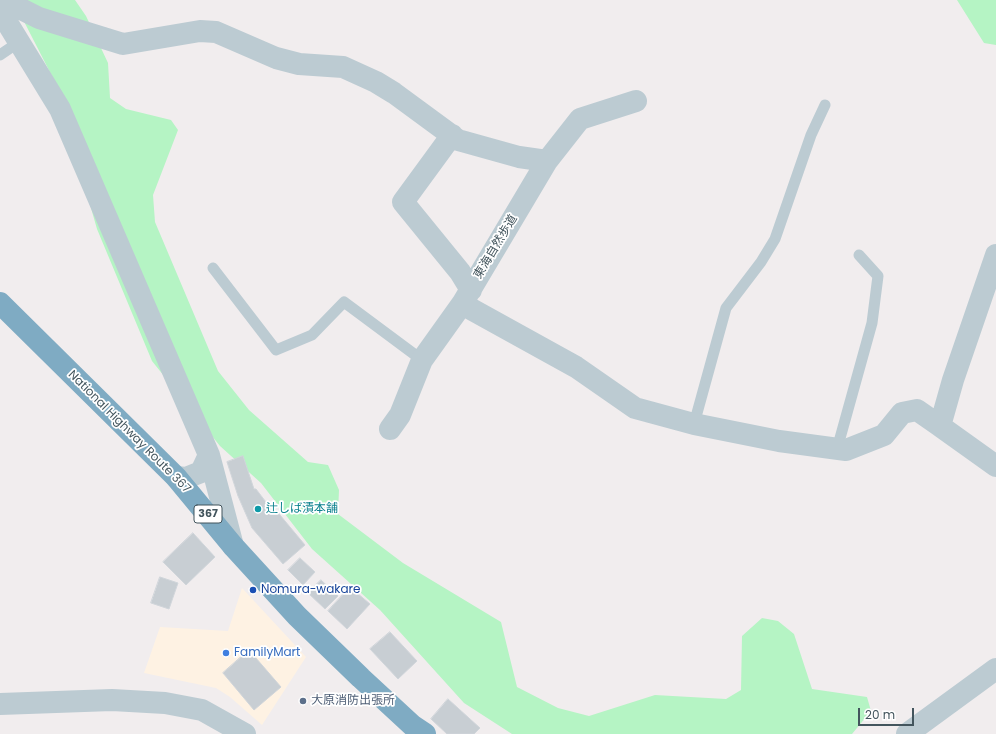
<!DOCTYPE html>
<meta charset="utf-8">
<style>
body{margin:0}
#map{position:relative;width:996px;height:734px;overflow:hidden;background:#f1edee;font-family:Poppins,sans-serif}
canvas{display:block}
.scale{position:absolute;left:858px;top:708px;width:56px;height:18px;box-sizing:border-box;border:2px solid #43555d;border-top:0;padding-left:5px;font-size:12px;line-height:14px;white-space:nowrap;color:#43555d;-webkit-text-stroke:3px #fff;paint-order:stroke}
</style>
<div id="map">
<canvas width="996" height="734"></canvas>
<div class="scale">20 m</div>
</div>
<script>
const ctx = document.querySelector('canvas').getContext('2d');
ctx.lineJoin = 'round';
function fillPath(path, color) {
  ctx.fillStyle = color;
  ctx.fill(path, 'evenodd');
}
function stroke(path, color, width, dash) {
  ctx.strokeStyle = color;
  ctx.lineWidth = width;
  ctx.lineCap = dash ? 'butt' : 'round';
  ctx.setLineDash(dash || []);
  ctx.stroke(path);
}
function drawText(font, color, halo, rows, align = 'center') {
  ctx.font = font + ' Poppins,"Noto Sans JP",sans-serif';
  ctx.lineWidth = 3.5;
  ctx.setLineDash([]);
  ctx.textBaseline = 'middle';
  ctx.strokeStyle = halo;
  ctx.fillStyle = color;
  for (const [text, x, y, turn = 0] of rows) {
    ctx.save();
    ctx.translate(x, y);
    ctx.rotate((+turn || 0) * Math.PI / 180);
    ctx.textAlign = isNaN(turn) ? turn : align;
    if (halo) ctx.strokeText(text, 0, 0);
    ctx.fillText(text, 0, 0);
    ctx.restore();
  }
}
fillPath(new Path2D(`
 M242,588L306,657L262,725L230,697L216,688L144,673L160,627L228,631Z`), '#fef2e3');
fillPath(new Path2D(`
 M13,0H75L86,16L108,63L110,98L126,109L171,120L178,130L153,195L155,222L218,371L249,410L308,462L328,465L339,490L338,514L403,563L501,622L517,687L558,708L589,716L655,695L726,699L741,690L742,636L762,618L778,621L794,634L812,689L867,697L871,711L852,734H512L464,703L380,610L312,549L261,483L220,446L152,361L97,229L55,82Z
 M957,0H996V45L984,43Z`), '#b5f4c4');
const building = new Path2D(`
 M243,456L254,489H256L272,510L275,509L305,545L283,564L252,528L238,496L227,462Z
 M193,533L215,557L186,585L163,562Z
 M300,558L315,572L303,585L288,570Z
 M160,577L178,583L169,609L151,603Z
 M321,580L338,596L325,609L308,593Z
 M350,587L370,604L347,629L328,611Z
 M390,632L417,661L398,679L370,649Z
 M249,650L281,687L254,710L223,673Z
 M448,699L480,728L474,734H447L431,719Z`);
fillPath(building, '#c8ced3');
stroke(building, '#d0d5da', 1);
stroke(new Path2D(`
 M0,55L19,42
 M213,268L276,350L312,335L344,302L422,360
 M694,424L726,308L761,262L775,239L811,135L825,105
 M837,449L872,323L878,276L859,255`), '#bccbd2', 11);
stroke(new Path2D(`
 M0,3L5,1L39,18L123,44L200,31L216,32L276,58L299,64L343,67L376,82L394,93L458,140L519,157L547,161
 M0,11L60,109L209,455L233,546
 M452,135L403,202L460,272L471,290
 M996,255L953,380L940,426L996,466
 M462,304L576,367L635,408L694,424L779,441L846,450L884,435L902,413L917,410L940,426
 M390,429L400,415L422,360L462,304L547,161L580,119L636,101
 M176,477L186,478L201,472L209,455
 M0,704L112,700L165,703L202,710L245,734
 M907,734L996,669`), '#bccbd2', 22);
stroke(new Path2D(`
 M0,303L176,477L233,546L297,616L361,678L413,726L425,734`), '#7fabc3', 22);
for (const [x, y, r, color] of [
 [258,509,4,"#0f9aa8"],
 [253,590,4,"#1a4fb4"],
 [226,653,4,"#3f7fe0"],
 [303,701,4,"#5c6f8a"]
]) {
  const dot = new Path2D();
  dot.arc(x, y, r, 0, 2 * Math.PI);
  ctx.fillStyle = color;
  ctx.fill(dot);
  stroke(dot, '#fff', 1.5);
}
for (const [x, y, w] of [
 [208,514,28]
]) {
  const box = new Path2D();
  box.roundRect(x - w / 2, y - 9, w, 18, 3);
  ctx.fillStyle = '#fff';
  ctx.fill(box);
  stroke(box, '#43555d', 1);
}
drawText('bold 11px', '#43555d', null, [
 ["367",208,514]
]);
drawText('12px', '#43555d', '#fff', [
 ["東海自然歩道",496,247,-59],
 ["National Highway Route 367",129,432,45]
]);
drawText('12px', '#0d838f', '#fff', [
 ["辻しば漬本舗",266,509]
], 'left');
drawText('12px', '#164399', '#fff', [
 ["Nomura-wakare",261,590]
], 'left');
drawText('12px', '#366cbe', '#fff', [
 ["FamilyMart",234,653]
], 'left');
drawText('12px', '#4e5e75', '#fff', [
 ["大原消防出張所",311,701]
], 'left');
</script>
